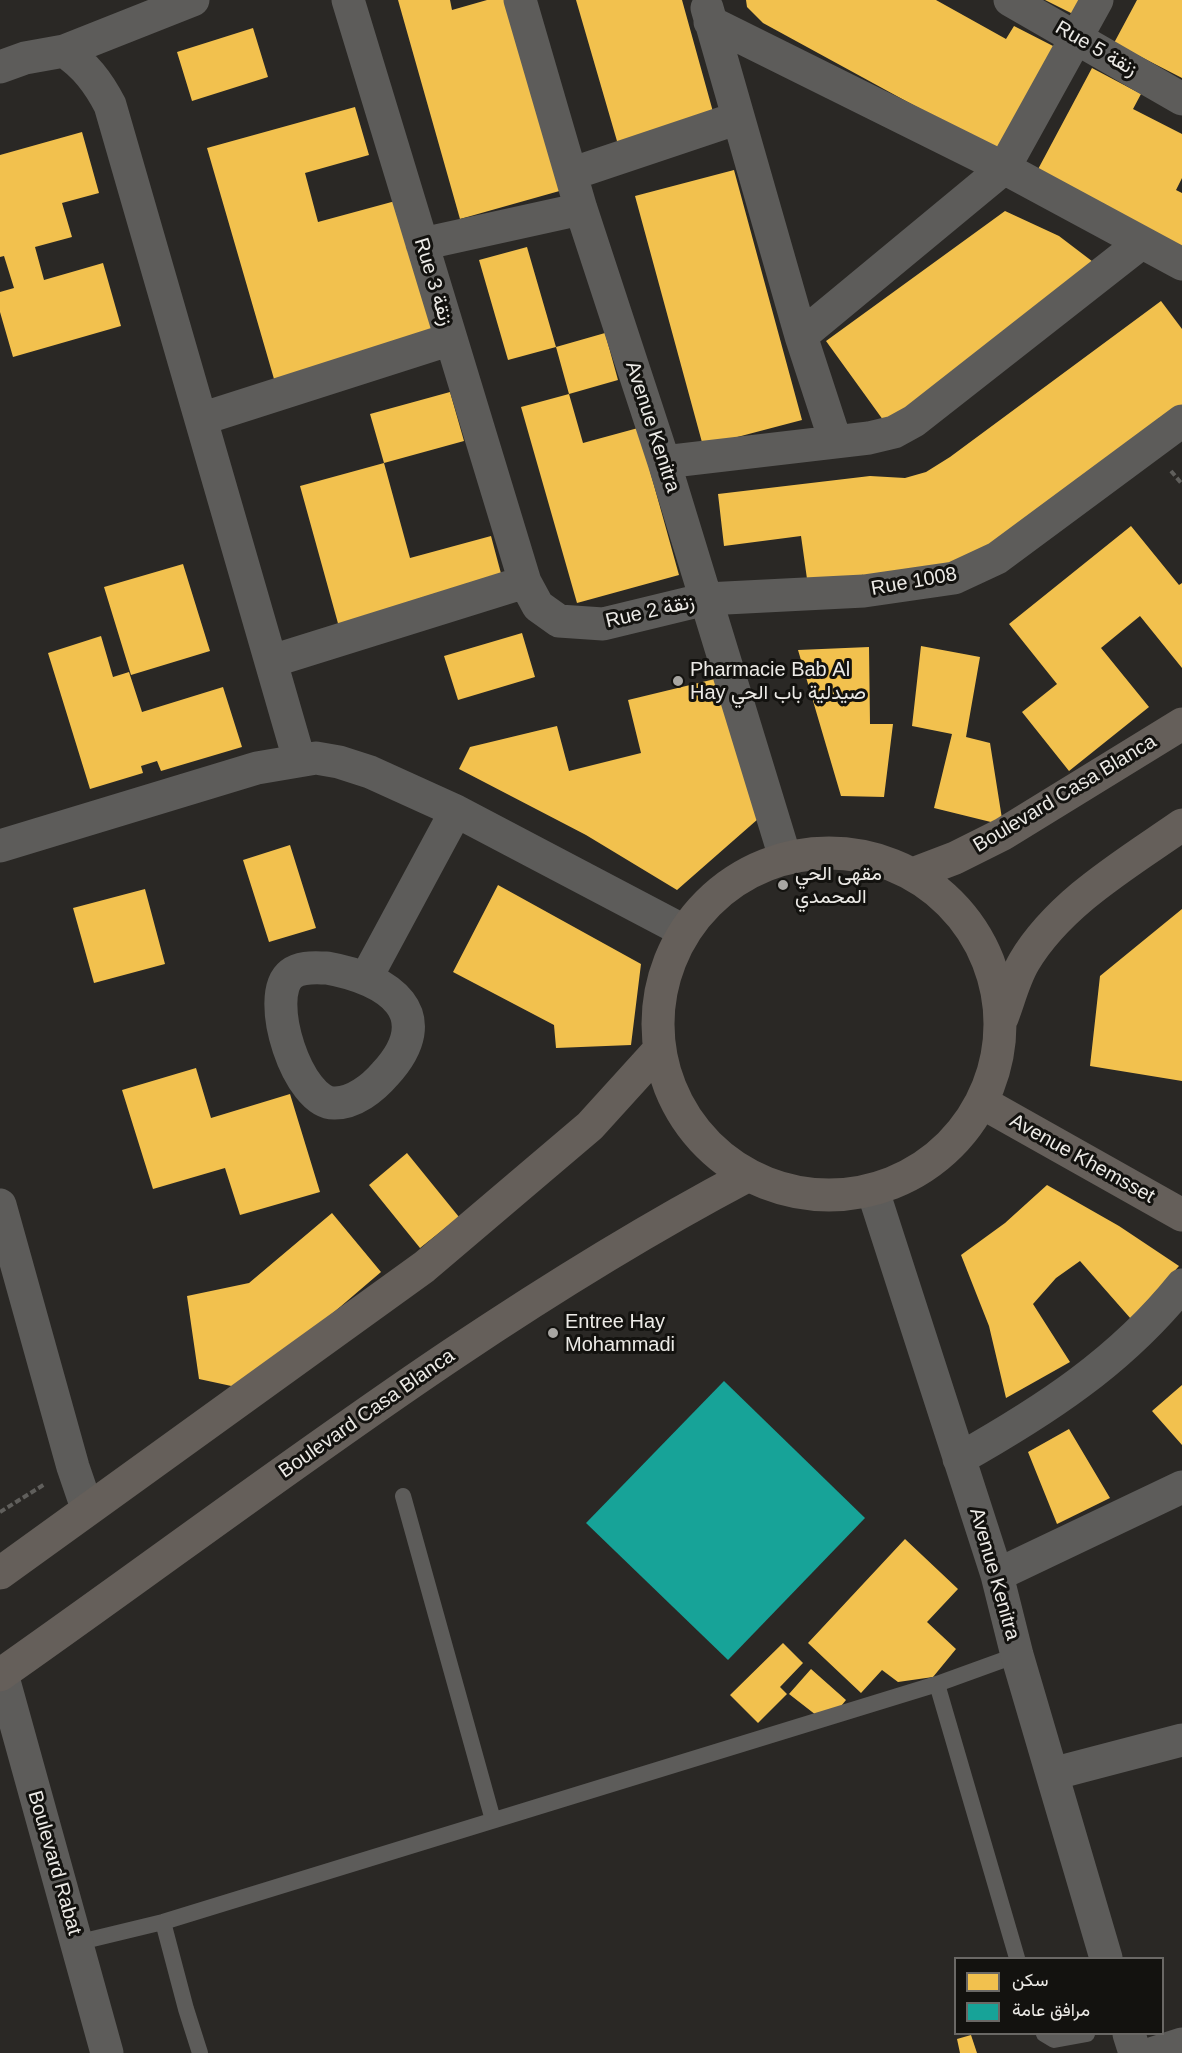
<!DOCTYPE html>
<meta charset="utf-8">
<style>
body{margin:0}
#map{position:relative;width:1182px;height:2053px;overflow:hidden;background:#2a2825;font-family:Helvetica,Vazirmatn,sans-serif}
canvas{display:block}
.legend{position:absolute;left:954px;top:1957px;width:210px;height:78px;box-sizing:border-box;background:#13120f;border:2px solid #6a6865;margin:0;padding:8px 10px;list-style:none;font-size:18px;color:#eceae6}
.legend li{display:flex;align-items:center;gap:12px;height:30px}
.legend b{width:30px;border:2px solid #6a6865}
</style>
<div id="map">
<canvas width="1182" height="2053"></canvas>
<ul class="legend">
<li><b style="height:16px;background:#f2c14e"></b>سكن</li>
<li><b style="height:16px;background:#17a398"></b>مرافق عامة</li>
</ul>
</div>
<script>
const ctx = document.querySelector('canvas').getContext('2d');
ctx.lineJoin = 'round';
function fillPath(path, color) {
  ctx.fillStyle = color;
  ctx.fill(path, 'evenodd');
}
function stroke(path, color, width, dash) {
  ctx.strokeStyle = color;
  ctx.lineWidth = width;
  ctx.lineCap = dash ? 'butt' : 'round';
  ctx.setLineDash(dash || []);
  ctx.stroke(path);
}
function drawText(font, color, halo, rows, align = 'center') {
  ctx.font = font + ' Helvetica,Vazirmatn,sans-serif';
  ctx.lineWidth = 6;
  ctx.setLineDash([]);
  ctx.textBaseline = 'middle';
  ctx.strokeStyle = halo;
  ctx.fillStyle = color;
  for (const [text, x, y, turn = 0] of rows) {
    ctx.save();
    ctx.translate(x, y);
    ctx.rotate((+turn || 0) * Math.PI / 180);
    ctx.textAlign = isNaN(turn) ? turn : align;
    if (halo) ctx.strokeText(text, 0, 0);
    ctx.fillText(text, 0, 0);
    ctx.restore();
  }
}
fillPath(new Path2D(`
 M398,0H450L452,10L487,0H509L563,190L460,219Z
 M576,0H682L715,119L619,148Z
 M746,0H936L1006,39L1014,26L1055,47L1003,154L763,23L747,7Z
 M1045,0H1091L1083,19Z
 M1137,0H1182V78L1114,43Z
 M253,28L268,77L192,101L177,52Z
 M1092,68L1141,94L1133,109L1182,134V178L1176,190L1182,193V250L1036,173Z
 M355,107L369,155L305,173L318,222L399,200L435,332L274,379L207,148Z
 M82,132L99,193L62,203L72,237L35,247L44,280L103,263L121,326L13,357L0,312V292L14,288L4,256L0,257V155Z
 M734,170L802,420L703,446L635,196Z
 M1005,211L1059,236L1101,268L886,424L826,341Z
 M527,247L556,347L508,360L479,260Z
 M1161,301L1182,329V413L982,561L808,586L801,536L724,546L718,494L870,476L905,478L926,472L950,457Z
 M605,333L618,380L569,394L556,347Z
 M450,392L464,441L384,463L370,414Z
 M569,394L583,443L638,428L679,575L577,603L521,407Z
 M384,463L410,558L491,536L503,581L339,627L300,486Z
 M1131,526L1179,585L1182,583V668L1140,616L1101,648L1149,707L1069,771L1022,712L1057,684L1009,624Z
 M183,564L210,651L131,675L104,587Z
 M522,633L535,677L458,700L444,656Z
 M101,636L113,677L129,672L142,712L223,687L242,747L161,771L157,761L141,766L143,773L90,789L48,653Z
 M921,646L980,657L966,737L990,743L1003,825L934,808L952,734L912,726Z
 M869,647L870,724H893L884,797L841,796L798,650Z
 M719,678L758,819L677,890L586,835L459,769L470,747L557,726L569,771L641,753L628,700Z
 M290,845L316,928L269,942L243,860Z
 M498,885L641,964L631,1045L556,1048L554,1025L453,972Z
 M145,889L165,964L94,983L73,908Z
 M1182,909V1081L1090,1066L1100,976Z
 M196,1068L211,1118L290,1094L320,1192L240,1215L225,1168L153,1189L122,1090Z
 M407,1153L459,1217L420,1248L369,1185Z
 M1047,1185L1119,1226L1179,1266L1131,1319L1080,1261L1056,1278L1033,1304L1070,1362L1006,1398L989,1326L961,1255L1005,1223Z
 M332,1213L381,1272L299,1342L236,1387L199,1379L187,1296L249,1283Z
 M1182,1385V1445L1152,1411Z
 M1069,1429L1110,1498L1057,1524L1028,1452Z
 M905,1539L958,1589L927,1622L956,1649L933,1677L898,1682L882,1670L861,1693L808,1643Z
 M783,1643L803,1663L780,1687L787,1694L758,1723L730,1695Z
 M811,1669L846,1700L837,1711L816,1715L789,1694Z
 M971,2035L977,2053H960L957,2039Z`), '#f2c14e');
fillPath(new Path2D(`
 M724,1381L865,1518L728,1660L586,1523Z`), '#17a398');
stroke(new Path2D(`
 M1171,471L1182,484
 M0,1512L45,1484`), '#605f5c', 4, [6, 3]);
stroke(new Path2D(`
 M403,1496L493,1820
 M937,1684L1017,1958
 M163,1922L186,2009L200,2053
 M76,1943L163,1922L937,1684L1017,1655
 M1044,2034L1054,2040L1087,2034`), '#5d5c5a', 16);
stroke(new Path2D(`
 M348,0L525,582L538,606L559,621L603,624L706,599L864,591L954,578L997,558L1182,421
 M520,0L581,209L664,462L784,854
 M1010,0L1182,99
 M707,8L801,336L835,440
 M710,22L1004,168L1182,264
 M64,51L193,0
 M0,67L25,58L64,51C85,65 98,82 110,105L299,759
 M571,174L738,118
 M422,244L581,209
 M801,336L1004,168L1097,0
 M201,419L451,339
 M664,462L869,438L894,432L914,421L1141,243
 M272,661L525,582
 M0,846L257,768L316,758L339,762L370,772L456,811L684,931
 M327,968C389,979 440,1014 385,1074C373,1088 354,1103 335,1103C298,1105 263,996 291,974C301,966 316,968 327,968Z
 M366,978L456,811
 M873,1191L997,1575L1017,1655L1106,1958
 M0,1205L73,1467L87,1508
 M959,1459C1044,1411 1120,1362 1182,1285
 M997,1575L1182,1487
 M2,1674L107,2053
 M1052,1774L1182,1740
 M1129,2034L1135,2053
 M1154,2053L1182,2044`), '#5d5c5a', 33);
stroke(new Path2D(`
 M658 1024a171 171 0 1 1 342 0a171 171 0 1 1-342 0Z
 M913,874L955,858L1003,834L1182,724
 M1002,1018C1009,1000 1014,979 1024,962C1059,903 1126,864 1182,825
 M983,1103L1182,1215
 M0,1573L424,1267L590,1126L659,1050
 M0,1675C245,1503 482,1316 747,1176`), '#655f5a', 33);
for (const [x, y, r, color] of [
 [678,681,6,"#a8a6a2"],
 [783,885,6,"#a8a6a2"],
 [553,1333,6,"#a8a6a2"]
]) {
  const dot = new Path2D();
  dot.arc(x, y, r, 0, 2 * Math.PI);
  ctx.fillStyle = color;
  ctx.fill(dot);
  stroke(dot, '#13120f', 2);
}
drawText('20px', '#eceae6', '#13120f', [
 ["Rue 5 زنقة",1096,49,30],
 ["Rue 3 زنقة",433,282,73],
 ["Avenue Kenitra",652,427,72],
 ["Rue 1008",914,582,-10],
 ["Rue 2 زنقة",650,612,-13],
 ["Boulevard Casa Blanca",1065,794,-31],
 ["Avenue Khemsset",1082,1159,29],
 ["Boulevard Casa Blanca",367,1414,-35],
 ["Avenue Kenitra",994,1574,74],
 ["Boulevard Rabat",54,1863,74]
]);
drawText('20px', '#eceae6', '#13120f', [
 ["Pharmacie Bab Al",690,670],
 ["Hay صيدلية باب الحي",690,693],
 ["مقهى الحي",795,874],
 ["المحمدي",795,897],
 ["Entree Hay",565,1322],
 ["Mohammadi",565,1345]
], 'left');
</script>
